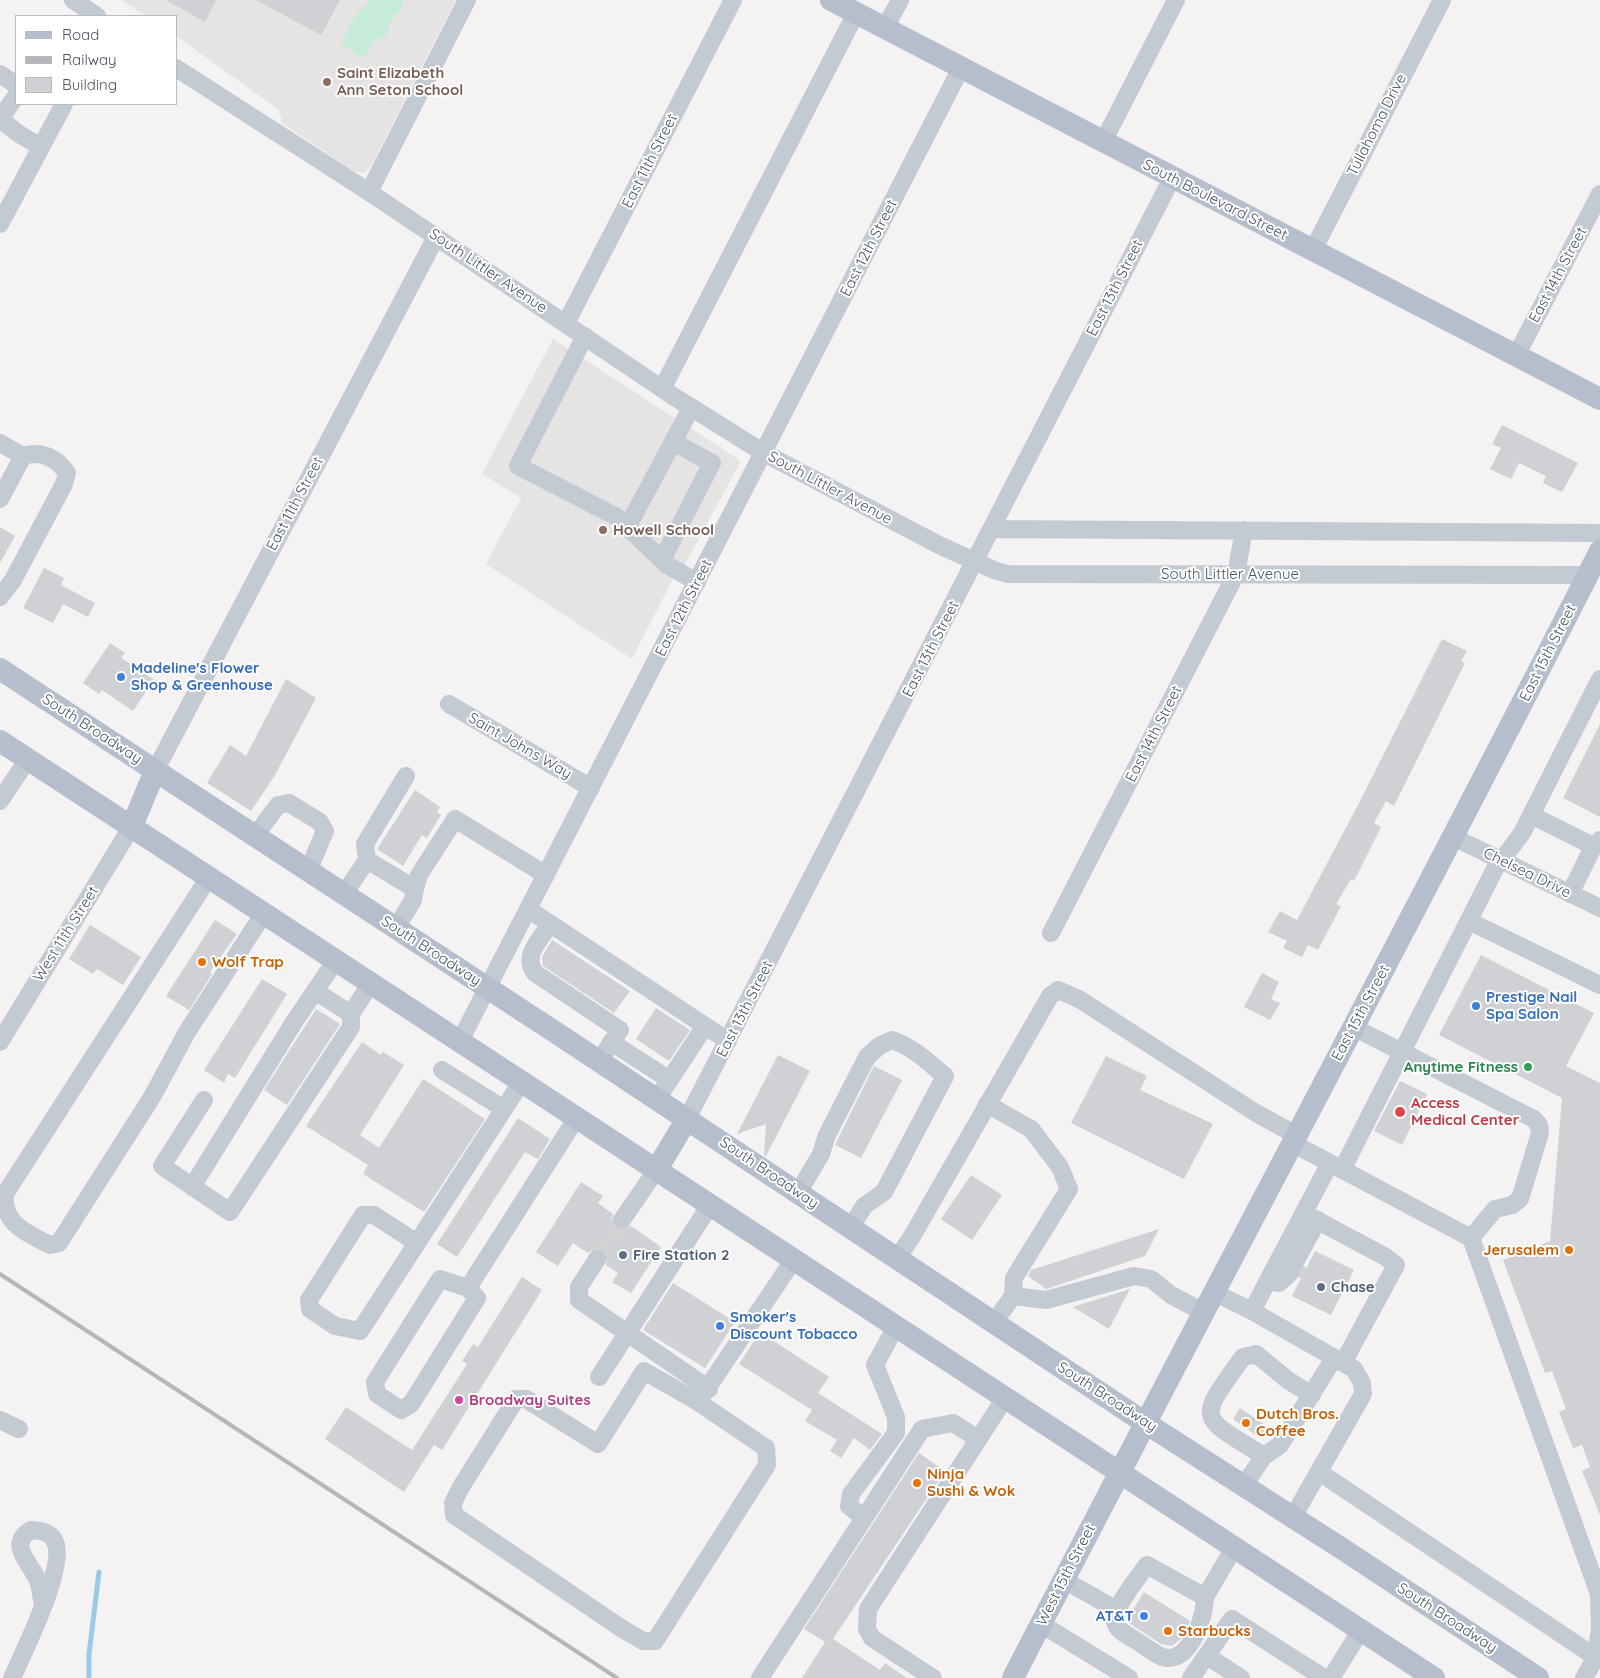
<!DOCTYPE html>
<style>
body{margin:0}
#map{position:relative;width:1600px;height:1678px;overflow:hidden;background:#f4f2f2;font-family:Quicksand,sans-serif}
canvas{display:block}
.legend{position:absolute;left:15px;top:15px;width:162px;height:90px;box-sizing:border-box;background:#fff;border:1px solid #b7babe;margin:0;padding:6px 9px;list-style:none;font-size:15px;color:#4b535d}
.legend li{display:flex;align-items:center;gap:10px;height:25px}
.legend b{width:25px;border:1px solid #b7babe}
</style>
<div id="map">
<canvas width="1600" height="1678"></canvas>
<ul class="legend">
<li><b style="height:6px;background:#b5becd"></b>Road</li>
<li><b style="height:6px;background:#b5b6bb"></b>Railway</li>
<li><b style="height:14px;background:#cfd1d5"></b>Building</li>
</ul>
</div>
<script>
const ctx = document.querySelector('canvas').getContext('2d');
ctx.lineJoin = 'round';
function fillPath(path, color) {
  ctx.fillStyle = color;
  ctx.fill(path, 'evenodd');
}
function stroke(path, color, width, dash) {
  ctx.strokeStyle = color;
  ctx.lineWidth = width;
  ctx.lineCap = dash ? 'butt' : 'round';
  ctx.setLineDash(dash || []);
  ctx.stroke(path);
}
function drawText(font, color, halo, rows, align = 'center') {
  ctx.font = font + ' Quicksand,sans-serif';
  ctx.lineWidth = 4;
  ctx.setLineDash([]);
  ctx.textBaseline = 'middle';
  ctx.strokeStyle = halo;
  ctx.fillStyle = color;
  for (const [text, x, y, turn = 0] of rows) {
    ctx.save();
    ctx.translate(x, y);
    ctx.rotate((+turn || 0) * Math.PI / 180);
    ctx.textAlign = isNaN(turn) ? turn : align;
    if (halo) ctx.strokeText(text, 0, 0);
    ctx.fillText(text, 0, 0);
    ctx.restore();
  }
}
fillPath(new Path2D(`
 M121,0H456L371,166L364,173L353,171L282,123L279,110L176,36V16H146Z
 M553,339L738,459L740,463L684,566L680,565L632,659L486,564L521,498L482,474Z`), '#e5e3e3');
fillPath(new Path2D(`
 M371,0H403L402,7L389,23L390,28L385,37L376,39L363,59L341,44L354,18Z`), '#c6ecd9');
stroke(new Path2D(`
 M89,1678V1654L99,1572`), '#98cbe4', 5);
fillPath(new Path2D(`
 M166,0H216L205,22Z
 M256,0H340L321,35Z
 M1502,425L1578,463L1562,492L1543,483L1546,476L1519,463L1511,479L1490,469L1501,448L1492,444Z
 M0,527L15,536L0,563Z
 M44,568L64,578L61,585L95,603L88,617L63,604L53,623L23,608Z
 M1442,639L1467,651L1461,661L1465,663L1394,806L1386,801L1374,823L1381,827L1354,881L1351,879L1336,904L1341,906L1318,950L1308,945L1302,957L1283,948L1287,941L1268,932L1280,911L1297,920L1358,805Z
 M110,643L125,653L121,658L154,680L133,711L102,690L99,694L83,683Z
 M286,679L316,698L275,775L251,811L207,783L230,745L246,756Z
 M1600,724V817L1563,798Z
 M415,790L440,807L437,812L441,815L427,838L422,835L403,866L377,849Z
 M215,920L237,934L210,972L212,974L189,1010L166,996Z
 M90,925L141,957L123,985L97,969L93,974L69,959Z
 M552,940L630,991L614,1013L543,966L542,957Z
 M1481,955L1594,1013L1566,1066L1600,1083V1515L1582,1471L1590,1467L1582,1445L1573,1448L1559,1412L1566,1409L1552,1371L1545,1373L1503,1260L1550,1241L1562,1098L1439,1035Z
 M1262,973L1279,982L1271,999L1280,1003L1270,1020L1244,1007Z
 M262,979L287,994L235,1078L228,1074L224,1083L204,1070Z
 M656,1008L690,1030L669,1061L636,1039Z
 M316,1009L340,1024L287,1105L264,1090Z
 M362,1042L381,1055L383,1052L404,1065L360,1135L379,1148L423,1079L485,1119L424,1212L363,1174L368,1165L306,1126Z
 M778,1055L810,1071L766,1156L764,1155L766,1124L737,1134Z
 M1106,1056L1147,1076L1140,1090L1213,1124L1184,1179L1071,1123Z
 M874,1066L902,1080L861,1158L835,1145Z
 M1400,1081L1427,1094L1402,1145L1374,1131Z
 M518,1118L550,1139L538,1159L525,1152L457,1257L437,1244Z
 M971,1175L1002,1195L972,1240L941,1219Z
 M581,1182L603,1196L598,1203L613,1214L611,1220L616,1228L622,1231L631,1226L661,1247L631,1293L612,1282L618,1273L606,1265L607,1255L602,1250L593,1249L588,1253L573,1243L558,1266L536,1252Z
 M1159,1229L1145,1256L1046,1289L1028,1276L1031,1270Z
 M1315,1251L1354,1270L1331,1315L1292,1296Z
 M522,1277L542,1290L442,1450L434,1445L404,1492L325,1439L346,1407L412,1450L467,1364L462,1361L473,1344L478,1347Z
 M673,1283L735,1322L705,1368L643,1330Z
 M1130,1289L1109,1329L1073,1307Z
 M760,1332L829,1377L818,1393L882,1434L870,1450L854,1438L841,1458L830,1451L837,1440L805,1421L812,1410L739,1364Z
 M1240,1408L1268,1427L1260,1438L1233,1419Z
 M919,1453L945,1471L833,1639L880,1670L885,1663L907,1678H802L825,1642L804,1629Z
 M1144,1592L1190,1621L1182,1638L1172,1646L1161,1644L1126,1621Z`), '#cfd1d5');
stroke(new Path2D(`
 M597,1259L622,1220
 M1297,1276L1303,1266`), '#d2d2d4', 18, [18, 9]);
stroke(new Path2D(`
 M73,0L97,16
 M885,28L900,0
 M176,68L369,192L673,396L764,453L939,545L994,570L1007,574L1588,575
 M0,74L16,85
 M0,119L19,134L41,147
 M0,119L16,96
 M1103,142L1176,0
 M369,192L467,0
 M0,224L64,104
 M1313,250L1442,0
 M566,323L733,0
 M585,336L518,466L617,517L667,565L697,582
 M1516,356L1600,194
 M662,389L856,13
 M0,443L23,456
 M0,499L23,456C41,450 57,458 67,473L64,484L13,580L0,597
 M628,526L691,408
 M991,529L1600,533
 M662,560L712,463L673,442
 M449,704L591,788
 M155,771L436,237
 M0,801L28,759
 M1531,815L1595,847
 M255,836L278,805L289,803L320,822L325,831L308,871
 M1453,837L1600,908
 M367,860L365,844L406,776
 M1502,860L1522,833L1600,679
 M209,877L5,1194C2,1224 27,1233 50,1245L59,1243L152,1097L187,1032L264,913
 M415,889L419,875L455,819L546,875
 M344,894L367,860L415,889L413,900L396,928
 M1570,894L1592,849L1600,840
 M528,909L728,1041
 M1469,921L1600,985
 M550,924C540,940 522,956 535,973L620,1030L599,1061
 M1051,933L1236,574L1244,530
 M315,991L351,1014L371,983
 M1353,1027L1534,1119L1539,1125L1540,1133L1520,1199L1512,1205L1495,1209L1471,1238
 M460,1041L961,68
 M0,1042L132,826
 M611,1042L670,1080
 M442,1070L504,1109
 M657,1099L705,1026
 M204,1100L162,1166L230,1212L351,1027V1014
 M987,1104L1031,1129L1060,1167L1069,1189L1014,1278L1013,1296L994,1322
 M687,1119L1172,178
 M1292,1143L1471,1238L1599,1594L1600,1629L1596,1657L1584,1678
 M1342,1170L1500,859
 M192,1187L294,1022L336,960
 M798,1193L821,1154L827,1135L867,1057L879,1046L892,1040C913,1047 928,1062 945,1076L884,1192L864,1206L851,1227
 M1305,1214L1384,1256L1396,1265L1343,1363
 M622,1220L657,1169
 M417,1243L374,1215H363L309,1300L310,1309L335,1326L360,1331L522,1081
 M897,1258L911,1238L1050,996L1058,990L1079,999L1256,1113L1296,1135
 M597,1259L579,1287V1300L709,1389
 M1295,1262L1318,1220
 M1269,1281L1279,1283L1290,1273
 M468,1288L440,1279L375,1382L377,1394L401,1410L411,1404L477,1298L468,1288L577,1117
 M1213,1292L1252,1311L1354,1369L1362,1383L1363,1394L1293,1517
 M1013,1296L1046,1300L1134,1276L1151,1279L1171,1295L1203,1312
 M1252,1311L1330,1163
 M599,1377L710,1205
 M698,1402L766,1448L767,1465L655,1641H643L621,1628L454,1515L453,1503L461,1487L516,1399H526L598,1444L644,1371L698,1402L794,1259
 M0,1420L19,1429
 M1264,1456C1197,1415 1197,1421 1243,1357L1256,1354L1289,1381L1312,1395
 M1319,1472L1600,1660
 M1244,1485L1264,1456L1280,1445L1334,1358
 M864,1518L849,1506L851,1494L896,1433V1417L875,1365L896,1326
 M1064,1580L1117,1610
 M1205,1597C1205,1616 1192,1658 1168,1658C1158,1658 1144,1645 1135,1640C1128,1635 1117,1631 1115,1622C1113,1607 1138,1578 1147,1565L1205,1597L1234,1548
 M1041,1624L1129,1678
 M1207,1656L1241,1678
 M12,1678C23,1653 69,1562 54,1540C49,1531 40,1531 31,1530C6,1545 32,1564 38,1581C41,1589 41,1598 43,1605
 M760,1678L922,1429L953,1423L978,1439
 M933,1678L872,1638L867,1629L868,1609L1005,1398
 M1191,1678L1232,1619L1324,1678
 M1331,1678L1361,1630`), '#c4cad1', 18);
stroke(new Path2D(`
 M831,0L1600,399
 M0,669L558,1034L1144,1422L1341,1548L1538,1678
 M0,741L1434,1678
 M132,826L155,771
 M657,1169L687,1119
 M1013,1678C1207,1302 1408,929 1600,551`), '#b5becd', 22);
stroke(new Path2D(`
 M0,1274L617,1678`), '#b5b6bb', 4);
for (const [x, y, r, color] of [
 [327,82,5,"#8d6e63"],
 [603,530,5,"#8d6e63"],
 [121,677,5,"#3f7fe0"],
 [202,962,5,"#e8710a"],
 [1476,1006,5,"#3f7fe0"],
 [1528,1067,5,"#2e9e5b"],
 [1400,1112,6,"#e0444e"],
 [1569,1250,5,"#e8710a"],
 [623,1255,5,"#5c6f8a"],
 [1321,1287,5,"#5c6f8a"],
 [720,1326,5,"#3f7fe0"],
 [459,1400,5,"#d1479c"],
 [1246,1423,5,"#e8710a"],
 [917,1483,5,"#e8710a"],
 [1144,1616,5,"#3f7fe0"],
 [1168,1631,5,"#e8710a"]
]) {
  const dot = new Path2D();
  dot.arc(x, y, r, 0, 2 * Math.PI);
  ctx.fillStyle = color;
  ctx.fill(dot);
  stroke(dot, '#fff', 2);
}
drawText('bold 15px', '#785e54', '#fff', [
 ["Saint Elizabeth",337,73],
 ["Ann Seton School",337,90],
 ["Howell School",613,530]
], 'left');
drawText('15px', '#4b535d', '#fff', [
 ["Tullahoma Drive",1377,125,-63],
 ["East 11th Street",650,161,-63],
 ["South Boulevard Street",1215,200,27],
 ["East 12th Street",869,248,-63],
 ["South Littler Avenue",488,271,34],
 ["East 14th Street",1558,275,-62],
 ["East 13th Street",1115,288,-63],
 ["South Littler Avenue",830,488,28],
 ["East 11th Street",295,504,-62],
 ["South Littler Avenue",1230,574],
 ["East 12th Street",684,608,-63],
 ["East 13th Street",931,649,-63],
 ["East 15th Street",1548,653,-63],
 ["South Broadway",92,729,33],
 ["East 14th Street",1154,734,-63],
 ["Saint Johns Way",520,746,30],
 ["Chelsea Drive",1527,873,26],
 ["West 11th Street",66,934,-58],
 ["South Broadway",431,951,33],
 ["East 13th Street",745,1009,-63],
 ["East 15th Street",1361,1013,-62],
 ["South Broadway",769,1173,34],
 ["South Broadway",1107,1397,33],
 ["West 15th Street",1066,1575,-63],
 ["South Broadway",1447,1618,33]
]);
drawText('bold 15px', '#366cbe', '#fff', [
 ["Madeline's Flower",131,668],
 ["Shop & Greenhouse",131,685],
 ["Prestige Nail",1486,997],
 ["Spa Salon",1486,1014],
 ["Smoker's",730,1317],
 ["Discount Tobacco",730,1334],
 ["AT&T",1134,1616,"right"]
], 'left');
drawText('bold 15px', '#c56008', '#fff', [
 ["Wolf Trap",212,962],
 ["Jerusalem",1559,1250,"right"],
 ["Dutch Bros.",1256,1414],
 ["Coffee",1256,1431],
 ["Ninja",927,1474],
 ["Sushi & Wok",927,1491],
 ["Starbucks",1178,1631]
], 'left');
drawText('bold 15px', '#27864d', '#fff', [
 ["Anytime Fitness",1518,1067]
], 'right');
drawText('bold 15px', '#be3a42', '#fff', [
 ["Access",1411,1103],
 ["Medical Center",1411,1120]
], 'left');
drawText('bold 15px', '#4e5e75', '#fff', [
 ["Fire Station 2",633,1255],
 ["Chase",1331,1287]
], 'left');
drawText('bold 15px', '#b23c85', '#fff', [
 ["Broadway Suites",469,1400]
], 'left');
</script>
